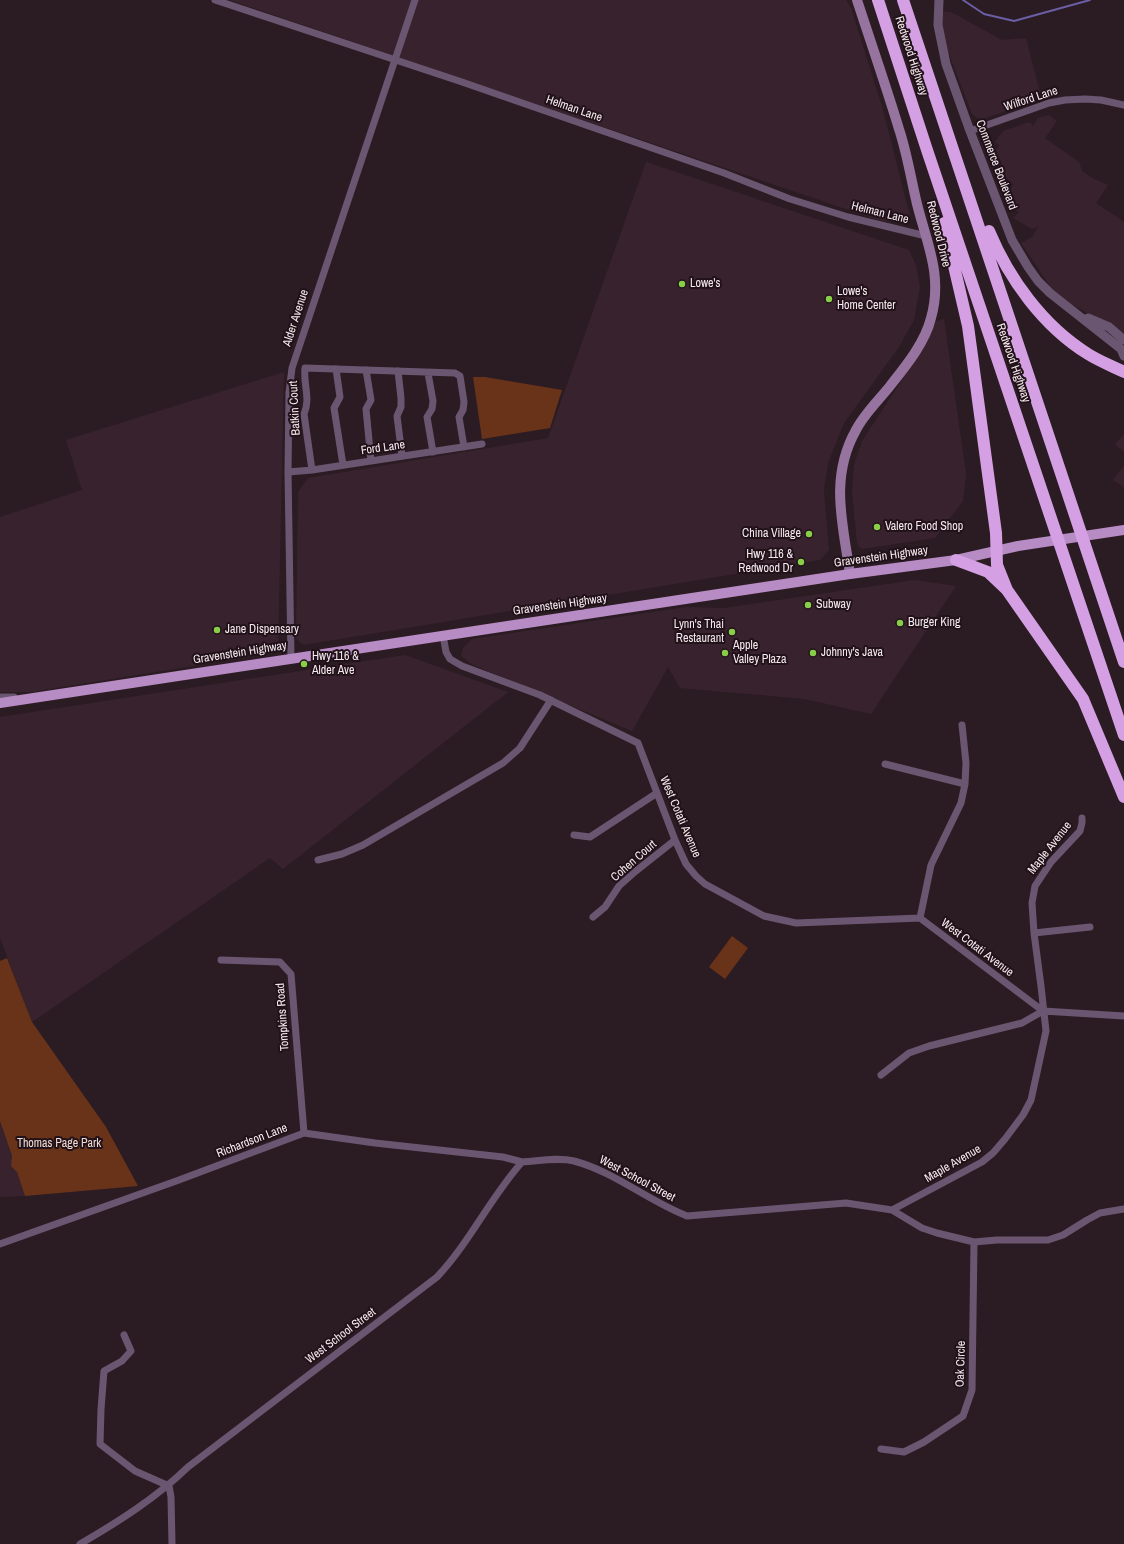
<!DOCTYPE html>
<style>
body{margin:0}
canvas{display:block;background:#2b1b23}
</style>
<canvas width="1124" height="1544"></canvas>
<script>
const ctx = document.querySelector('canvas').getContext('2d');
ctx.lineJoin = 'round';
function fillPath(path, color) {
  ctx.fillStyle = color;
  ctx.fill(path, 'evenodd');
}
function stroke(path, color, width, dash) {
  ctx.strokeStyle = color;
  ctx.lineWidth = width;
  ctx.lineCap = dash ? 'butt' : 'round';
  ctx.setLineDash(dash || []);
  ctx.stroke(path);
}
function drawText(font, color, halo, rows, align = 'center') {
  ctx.font = font + ' "Archivo Narrow",sans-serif';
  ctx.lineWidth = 4;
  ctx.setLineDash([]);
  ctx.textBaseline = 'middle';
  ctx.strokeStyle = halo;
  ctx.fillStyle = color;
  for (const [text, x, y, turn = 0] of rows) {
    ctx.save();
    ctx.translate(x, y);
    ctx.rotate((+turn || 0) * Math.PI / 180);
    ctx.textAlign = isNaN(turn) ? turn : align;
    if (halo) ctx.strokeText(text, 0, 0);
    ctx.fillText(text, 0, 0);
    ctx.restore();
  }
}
fillPath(new Path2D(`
 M230,0H846L851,8L883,110L910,216L905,222H890L878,220Z
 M938,11L951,12L1002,40L1026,38L1039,89L1046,97L983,119L977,118L972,114L944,41Z
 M1049,115L1057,121L1045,138L1079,162L1082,171L1094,179L1108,185L1096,203L1124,222V334L1108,324L1071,304L1054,292L1021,243L1032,237L1038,227L1032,229L1013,218L1019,212L1013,208L1008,209L1005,198L1013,185L1005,176L1001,161L995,152L999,145L995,142L1003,131L1030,122L1033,126L1038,118Z
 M646,162L909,250L916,265L920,286L914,320L899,347L844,423L828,463L824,490L829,550L820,560L303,645L296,638L298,492L308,478L548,438Z
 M944,319L966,474L963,501L935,538L862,549L859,547L857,543L852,491L854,465L862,441L923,348L935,322Z
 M284,372L278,648L274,653L31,692H0V517L82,490L66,440Z
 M1124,434V452L1115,444Z
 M1124,466V487L1113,480Z
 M915,580L956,586L871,714L805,699L680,688L668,667L632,731L473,665L461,656L463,648L472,639L686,607L724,608Z
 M405,655L508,692L283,869L270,858L32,1022L0,938V717Z
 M0,1121L25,1196L0,1197Z`), '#38222d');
fillPath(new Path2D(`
 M473,377H485L562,390L550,428L482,439Z
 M732,936L748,948L725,979L709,967Z
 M7,958L32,1022L106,1127L138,1186L25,1196L17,1172L11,1166L12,1156L0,1121V961Z`), '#683318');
stroke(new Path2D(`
 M963,0L984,14L1014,21L1090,0`), '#6a5ea4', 2);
stroke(new Path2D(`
 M215,0L462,82L724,173L790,199L848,217L926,236
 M970,131L1049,103L1065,100L1085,99L1101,100L1124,105
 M336,369L340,397L334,408L343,465
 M366,370L371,400L366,409L371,461
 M398,371L401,398V407L397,416L402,456
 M428,373L433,401L432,409L427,417L433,452
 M312,470L304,414C311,399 303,384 305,368L455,373L460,376L464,402L463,410L459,417L464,447
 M288,472L312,470L482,444
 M443,635L446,652L450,659L462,666L540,695L638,743L675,840L686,864L696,876L705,884L764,916L796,923L920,918L1043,1011L1124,1016
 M291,659L288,472L289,393L292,368L415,0
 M0,697H14
 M885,764L965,784
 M574,835L590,837L657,793
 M318,860L342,854L363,845L503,763L520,748L551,700
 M593,917L605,907L619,886L636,871L675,840
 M920,918L931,865L961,803L965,784L966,763L962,725
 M1034,933L1090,927
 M221,960L280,962L291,974L304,1133
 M881,1075L909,1053L929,1046L1022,1023L1043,1011
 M892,1210L982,1162L993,1153L1005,1139L1023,1115L1031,1100L1046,1031L1041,986L1034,933L1032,903L1035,886L1051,862L1080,831L1082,823V818
 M0,1244L179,1180L304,1133L375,1143L503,1157L522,1162
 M124,1335L131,1351L122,1361L104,1371L101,1409L100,1444L135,1471L169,1486
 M881,1449L904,1452L924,1442L963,1416L972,1390L974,1242
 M169,1486L171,1497L172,1544
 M80,1544C118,1522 156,1498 188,1467L437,1277C470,1242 490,1198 522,1162C539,1161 557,1157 574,1161C615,1172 648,1201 687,1216L846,1203L892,1210L922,1228L937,1233L974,1242L997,1240H1048L1063,1235L1087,1220L1100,1213L1124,1209`), '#6b5671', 7);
stroke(new Path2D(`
 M939,0L938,25L946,64L970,131L1012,240L1028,267L1038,281L1050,293L1121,349L1124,356
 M1088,318L1109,327L1124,340`), '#6b5671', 9);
stroke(new Path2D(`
 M850,574C843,524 829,478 856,430C864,414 879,400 890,386C905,367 925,343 931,318C943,276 927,244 917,204C911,179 907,153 899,129C886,86 871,43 857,0`), '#96749f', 10);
stroke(new Path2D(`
 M0,703L850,574L956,560L1018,546L1124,530`), '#b78bc3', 10);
stroke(new Path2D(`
 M878,0L927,150L1124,735
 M903,0L1124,662
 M944,223L968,326L996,533L997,565L1007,590
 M989,231C1009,279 1043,326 1088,354C1099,361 1112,366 1124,372
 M956,560L988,572L1007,590L1083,699L1124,797`), '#d5a0e3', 12);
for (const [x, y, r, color] of [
 [682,284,4,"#89ce48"],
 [829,299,4,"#89ce48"],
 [877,527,4,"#89ce48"],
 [809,534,4,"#89ce48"],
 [801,562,4,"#89ce48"],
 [808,605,4,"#89ce48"],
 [900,623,4,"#89ce48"],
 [217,630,4,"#89ce48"],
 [732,632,4,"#89ce48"],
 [725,653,4,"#89ce48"],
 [813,653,4,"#89ce48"],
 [304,664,4,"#89ce48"]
]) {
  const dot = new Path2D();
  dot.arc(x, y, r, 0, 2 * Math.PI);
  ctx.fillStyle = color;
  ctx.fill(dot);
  stroke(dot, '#211119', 1.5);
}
drawText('12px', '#f6eaef', '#211119', [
 ["Redwood Highway",911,56,72],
 ["Wilford Lane",1031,99,-18],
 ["Helman Lane",574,109,19],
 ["Commerce Boulevard",996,165,69],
 ["Helman Lane",880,213,14],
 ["Redwood Drive",938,234,76],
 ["Alder Avenue",296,318,-72],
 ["Redwood Highway",1013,363,71],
 ["Batkin Court",295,408,-93],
 ["Ford Lane",383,448,-8],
 ["Gravenstein Highway",881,557,-8],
 ["Gravenstein Highway",560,605,-8],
 ["Gravenstein Highway",240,653,-9],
 ["West Cotati Avenue",680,817,67],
 ["Maple Avenue",1050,848,-52],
 ["Cohen Court",634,861,-41],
 ["West Cotati Avenue",977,948,37],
 ["Tompkins Road",283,1017,-94],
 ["Richardson Lane",252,1141,-21],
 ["Maple Avenue",953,1164,-30],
 ["West School Street",637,1179,28],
 ["West School Street",341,1336,-37],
 ["Oak Circle",961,1364,-88]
]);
drawText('12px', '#f6eaef', '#211119', [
 ["Lowe's",690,284],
 ["Lowe's",837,292],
 ["Home Center",837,306],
 ["Valero Food Shop",885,527],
 ["China Village",801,534,"right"],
 ["Hwy 116 &",793,555,"right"],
 ["Redwood Dr",793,569,"right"],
 ["Subway",816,605],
 ["Burger King",908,623],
 ["Lynn's Thai",724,625,"right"],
 ["Restaurant",724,639,"right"],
 ["Jane Dispensary",225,630],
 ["Apple",733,646],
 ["Valley Plaza",733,660],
 ["Johnny's Java",821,653],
 ["Hwy 116 &",312,657],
 ["Alder Ave",312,671]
], 'left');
drawText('12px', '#f2dcd3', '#211119', [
 ["Thomas Page Park",59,1144]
]);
</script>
